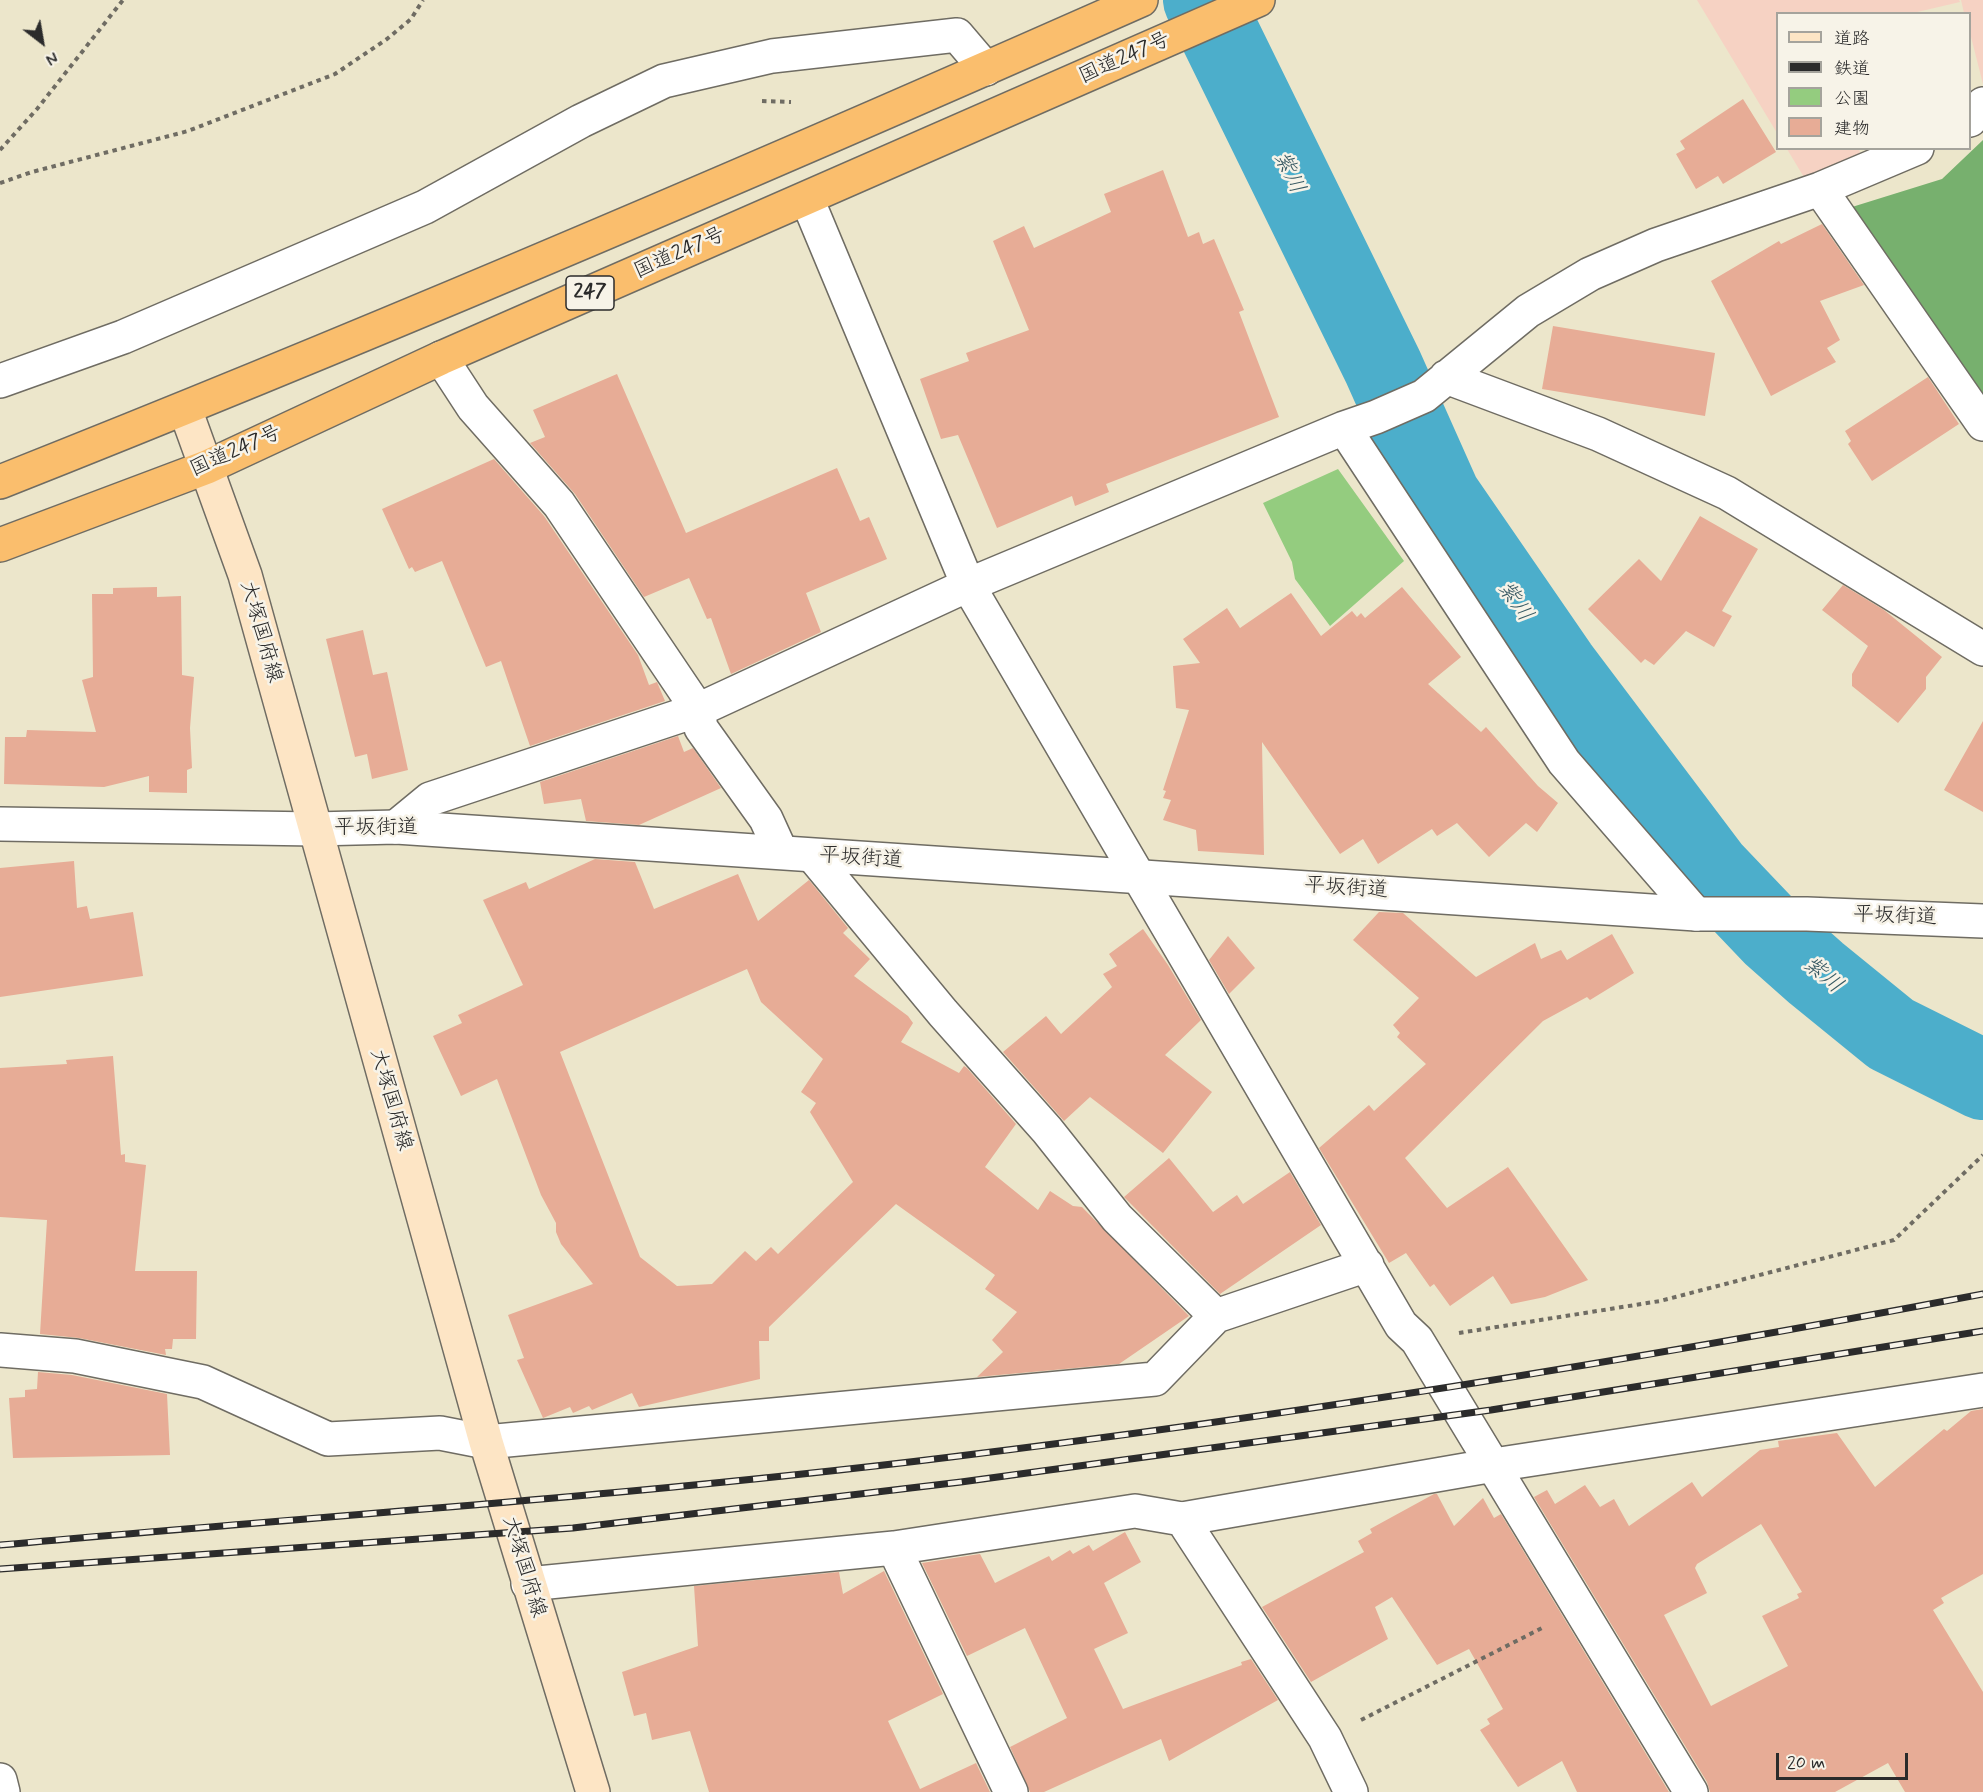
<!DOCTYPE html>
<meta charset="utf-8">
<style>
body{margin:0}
#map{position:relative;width:1983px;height:1792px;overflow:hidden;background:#ece6cb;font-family:Mynerve,"Klee One",sans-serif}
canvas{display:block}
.legend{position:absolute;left:1776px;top:12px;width:195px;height:138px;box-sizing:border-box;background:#f7f3e8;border:2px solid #a5a39c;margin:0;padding:8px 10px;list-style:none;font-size:18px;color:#2b2b2b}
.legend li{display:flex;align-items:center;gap:12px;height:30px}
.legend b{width:30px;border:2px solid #a5a39c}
.north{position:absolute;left:12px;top:12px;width:60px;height:60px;-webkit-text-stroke:4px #f7f3e8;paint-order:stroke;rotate:149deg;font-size:16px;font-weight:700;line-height:24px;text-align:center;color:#2b2b2b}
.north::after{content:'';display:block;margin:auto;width:21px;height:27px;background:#2b2b2b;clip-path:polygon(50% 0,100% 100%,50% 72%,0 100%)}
.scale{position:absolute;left:1776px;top:1753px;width:132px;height:27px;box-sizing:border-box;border:3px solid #2b2b2b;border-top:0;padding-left:8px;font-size:18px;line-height:21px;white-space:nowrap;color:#2b2b2b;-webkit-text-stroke:4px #f7f3e8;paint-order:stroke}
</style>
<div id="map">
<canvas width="1983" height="1792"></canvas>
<ul class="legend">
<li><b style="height:8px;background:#fde5c5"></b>道路</li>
<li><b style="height:8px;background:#2b2b2b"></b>鉄道</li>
<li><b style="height:16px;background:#94cc7f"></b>公園</li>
<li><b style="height:16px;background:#e7ac96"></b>建物</li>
</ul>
<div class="north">N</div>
<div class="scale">20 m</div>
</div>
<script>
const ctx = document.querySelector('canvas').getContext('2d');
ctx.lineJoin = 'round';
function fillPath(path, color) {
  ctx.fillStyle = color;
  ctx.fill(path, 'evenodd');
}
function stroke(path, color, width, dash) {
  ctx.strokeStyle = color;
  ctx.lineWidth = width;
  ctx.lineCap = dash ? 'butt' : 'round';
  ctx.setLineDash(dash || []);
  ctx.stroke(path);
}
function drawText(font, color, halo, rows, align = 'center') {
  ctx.font = font + ' Mynerve,"Klee One",sans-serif';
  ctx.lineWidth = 5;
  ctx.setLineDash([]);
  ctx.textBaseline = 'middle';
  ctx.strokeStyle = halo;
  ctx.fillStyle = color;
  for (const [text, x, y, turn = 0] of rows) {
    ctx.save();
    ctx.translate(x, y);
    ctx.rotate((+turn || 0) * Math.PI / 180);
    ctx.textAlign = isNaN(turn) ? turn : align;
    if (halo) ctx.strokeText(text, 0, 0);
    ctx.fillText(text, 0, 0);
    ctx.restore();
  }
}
fillPath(new Path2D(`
 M1697,0H1959L1960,2L1913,13L1778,14L1777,133Z
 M1961,0H1983V84L1970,33V14L1964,13Z
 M1787,149H1859L1861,157L1805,179Z`), '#f6d2c3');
fillPath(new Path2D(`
 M1338,469L1404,561L1330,626L1295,579L1292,562L1263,503Z`), '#94cc7f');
fillPath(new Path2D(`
 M1983,140V394L1852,207L1942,179Z`), '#77b06e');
stroke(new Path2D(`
 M1203,0L1383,367L1441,497L1558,667L1711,870L1772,934L1816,973L1891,1034L1983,1080`), '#4caecb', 80);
fillPath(new Path2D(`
 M1743,99L1776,152L1723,184L1718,176L1696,189L1676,154L1685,149L1680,141Z
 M1163,170L1188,237L1199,232L1203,244L1214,239L1244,310L1239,312L1279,417L1106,484L1109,492L1075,506L1072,496L997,528L958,435L941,439L920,379L969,361L966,353L1029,330L993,241L1024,226L1034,248L1111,212L1104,194Z
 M1822,224L1864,285L1820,301L1840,340L1827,348L1836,362L1771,396L1711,281L1779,241L1781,244Z
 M1553,326L1715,353L1705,416L1542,389Z
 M617,374L686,533L837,468L860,521L869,517L887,559L806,593L821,632L731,674L711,618L707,619L689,578L644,597L575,494L530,443L545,437L533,410Z
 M1928,377L1959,424L1872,481L1848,444L1851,441L1845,431Z
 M494,459L544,516L638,655L649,685L657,682L665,701L530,746L501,661L486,667L442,561L415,572L412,567L409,569L382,509Z
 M1700,516L1758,549L1722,611L1732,616L1714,647L1686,631L1654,665L1645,659L1641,663L1588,609L1639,559L1661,581Z
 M1843,585L1884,610L1942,657L1926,677V689L1898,723L1852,686V674L1868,646L1822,610Z
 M157,587V597L181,596L182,675L194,677L190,728L192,768L187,770V793L149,792V776L104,787L4,784L5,737H26L27,730L96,732L82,680L93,677L92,594H113V588Z
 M1402,587L1461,657L1428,684L1481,732L1486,727L1538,786L1558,803L1537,832L1526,823L1489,857L1457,823L1437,836L1432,829L1378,864L1363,839L1340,854L1262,742L1264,855L1198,851L1196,830L1163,820L1171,800L1163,798L1166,791L1163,790L1189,710L1176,708L1173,666L1200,663L1183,639L1227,608L1240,628L1291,593L1321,636L1352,611L1357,617L1361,613L1365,618Z
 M363,630L373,675L387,672L408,770L372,779L367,754L355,757L326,639Z
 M1983,721V812L1944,790Z
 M678,736L684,752L693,748L721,788L639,825L586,821L581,799L544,804L540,782Z
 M595,859L635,862L654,909L738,874L758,921L809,880L848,928L843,933L870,959L854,976L908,1016L913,1023L901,1042L959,1073L964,1066L967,1068L1016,1124L985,1167L1038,1210L1050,1191L1073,1206L1082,1207L1189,1316L1119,1364L977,1377L1003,1352L992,1340L1017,1312L985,1289L995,1275L896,1204L769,1327V1341H759L760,1379L639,1407L632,1393L592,1410L589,1406L573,1413L570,1407L543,1418L517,1360L524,1358L508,1315L593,1284L561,1244L556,1232V1223L541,1195L497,1079L461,1096L433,1036L462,1023L458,1015L523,985L483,900L526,882L529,889ZM747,969L761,1002L823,1059L801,1092L816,1103L810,1112L853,1182L778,1254L771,1247L756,1261L745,1251L712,1284L677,1286L640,1257L560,1052Z
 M74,861L77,908L87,906L90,919L133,912L143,976L0,997V868Z
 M1379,912L1403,913L1476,977L1535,943L1541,959L1561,950L1567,960L1612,934L1634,973L1590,1000L1587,997L1543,1021L1405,1158L1447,1208L1508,1167L1588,1280L1545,1297L1511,1304L1493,1276L1450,1306L1434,1284L1430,1287L1406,1253L1389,1263L1319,1148L1369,1105L1374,1111L1426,1064L1397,1037L1400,1033L1393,1025L1419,998L1353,940Z
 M1143,929L1168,965L1201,1020L1165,1055L1212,1092L1163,1153L1090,1097L1064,1121L1003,1052L1046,1016L1061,1034L1112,987L1103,974L1117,966L1109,954Z
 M1228,936L1255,968L1229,994L1209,960Z
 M113,1056L121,1155L125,1154V1162L146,1165L135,1271H197L196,1339H173L172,1349H165L166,1355L79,1338L40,1334L47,1220L0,1217V1068L67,1064L66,1060Z
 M1169,1158L1213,1212L1237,1195L1243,1204L1290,1172L1321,1225L1220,1294L1124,1197Z
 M38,1372L72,1375L167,1394L170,1455L13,1458L9,1398L25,1397V1390L37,1389Z
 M1983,1409V1574L1941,1598L1944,1603L1933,1610L1983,1692V1792H1905L1888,1763L1835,1792H1710L1707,1782L1534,1497L1547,1490L1555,1504L1585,1485L1600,1507L1614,1499L1629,1526L1692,1482L1702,1497L1760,1450L1779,1447L1778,1441L1837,1433L1875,1487L1944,1429L1947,1431L1971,1411ZM1761,1524L1802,1592L1797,1594L1799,1598L1762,1616L1788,1666L1711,1706L1664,1615L1707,1593L1695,1568L1697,1564Z
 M1434,1494H1437L1454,1526L1483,1498L1494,1518L1501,1514L1669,1792H1577L1562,1761L1518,1787L1480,1730L1490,1724L1487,1719L1503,1709L1469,1649L1437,1665L1392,1597L1375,1607L1388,1639L1311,1682L1262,1607L1364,1552L1358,1541L1372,1533L1370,1529Z
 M1125,1532L1141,1562L1104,1583L1128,1633L1094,1649L1123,1709L1242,1665L1241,1662L1251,1659L1278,1700L1169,1761L1161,1739L1044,1792H1030L1010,1747L1067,1718L1025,1628L967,1656L922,1563L980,1554L995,1583L1049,1556L1052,1561L1070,1550L1073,1554L1089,1545L1093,1551Z
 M884,1571L943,1694L888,1721L920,1789L976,1763L990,1792H709L690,1731L652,1740L646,1713L634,1716L622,1672L698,1646L694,1586L839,1572L843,1594Z`), '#e7ac96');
const minor = new Path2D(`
 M1970,120L1983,104
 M1820,189L1983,424
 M807,199L968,585L1401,1325L1417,1340L1691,1792
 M441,358L473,407L559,504L698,710L701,728L766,819L781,852
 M1446,377L1598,434L1727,493L1983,649
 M0,381L123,337L425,207L581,121L664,81L772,56L957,35L986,69
 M1344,428L1564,762L1696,914
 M396,827L430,799L698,710L968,585L1344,428L1376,417L1424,396L1528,311L1590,274L1656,245L1820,189L1917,148
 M813,856L943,1013L1047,1130L1117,1218L1216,1316
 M0,1350L75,1356L203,1382L328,1439L440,1433L486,1442L1155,1379L1216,1316L1367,1265
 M1182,1519L1325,1738L1351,1792
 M894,1548L1011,1792
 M528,1584L894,1548L1135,1511L1182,1519L1494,1465L1983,1390
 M0,1780L3,1792`);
const tertiary = new Path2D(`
 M0,824L315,829L396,827L1696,914H1807L1983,921`);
const secondary = new Path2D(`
 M185,409L245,575L486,1442L593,1792`);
const trunk = new Path2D(`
 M0,482C384,330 764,167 1141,0
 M0,545L207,467L441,358L1258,0`);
stroke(minor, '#6f6c63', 36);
stroke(tertiary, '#6f6c63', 36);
stroke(secondary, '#6f6c63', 36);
stroke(trunk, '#6f6c63', 36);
stroke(new Path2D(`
 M762,101L791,102
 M0,150L37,109L123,0
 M0,183L32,172L188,131L335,74L387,39L411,19L423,0
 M1459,1333L1660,1301L1894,1240L1983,1155
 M1361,1720L1544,1627`), '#6f6c63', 4, [4.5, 4.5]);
stroke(minor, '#fff', 33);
stroke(tertiary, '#fff', 33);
stroke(secondary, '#fde5c5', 33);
stroke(trunk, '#fabe6d', 33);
const rail = new Path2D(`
 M0,1545C317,1516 635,1496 951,1457C1296,1415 1641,1359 1983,1294
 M0,1569L573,1528L961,1482L1491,1410L1983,1331`);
stroke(rail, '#2b2b2b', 7);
stroke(rail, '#f7f3e8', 4.5, [14]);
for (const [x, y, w] of [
 [590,293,48]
]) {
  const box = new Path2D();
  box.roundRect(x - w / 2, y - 17, w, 34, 4.5);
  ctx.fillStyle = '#f7f3e8';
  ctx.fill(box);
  stroke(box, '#2b2b2b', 1.5);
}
drawText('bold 20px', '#2b2b2b', null, [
 ["247",590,293]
]);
drawText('21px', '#2b2b2b', '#f7f3e8', [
 ["国道247号",1125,59,-24],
 ["国道247号",680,254,-24],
 ["国道247号",236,452,-24],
 ["大塚国府線",260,632,74],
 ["平坂街道",376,829],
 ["平坂街道",861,859,4],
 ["平坂街道",1346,889,4],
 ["平坂街道",1895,917,2],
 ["大塚国府線",390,1100,74],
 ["大塚国府線",523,1567,73]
]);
drawText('italic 22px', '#375963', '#f7f3e8', [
 ["紫川",1288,173,64],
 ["紫川",1514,602,55],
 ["紫川",1822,976,40]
]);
</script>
